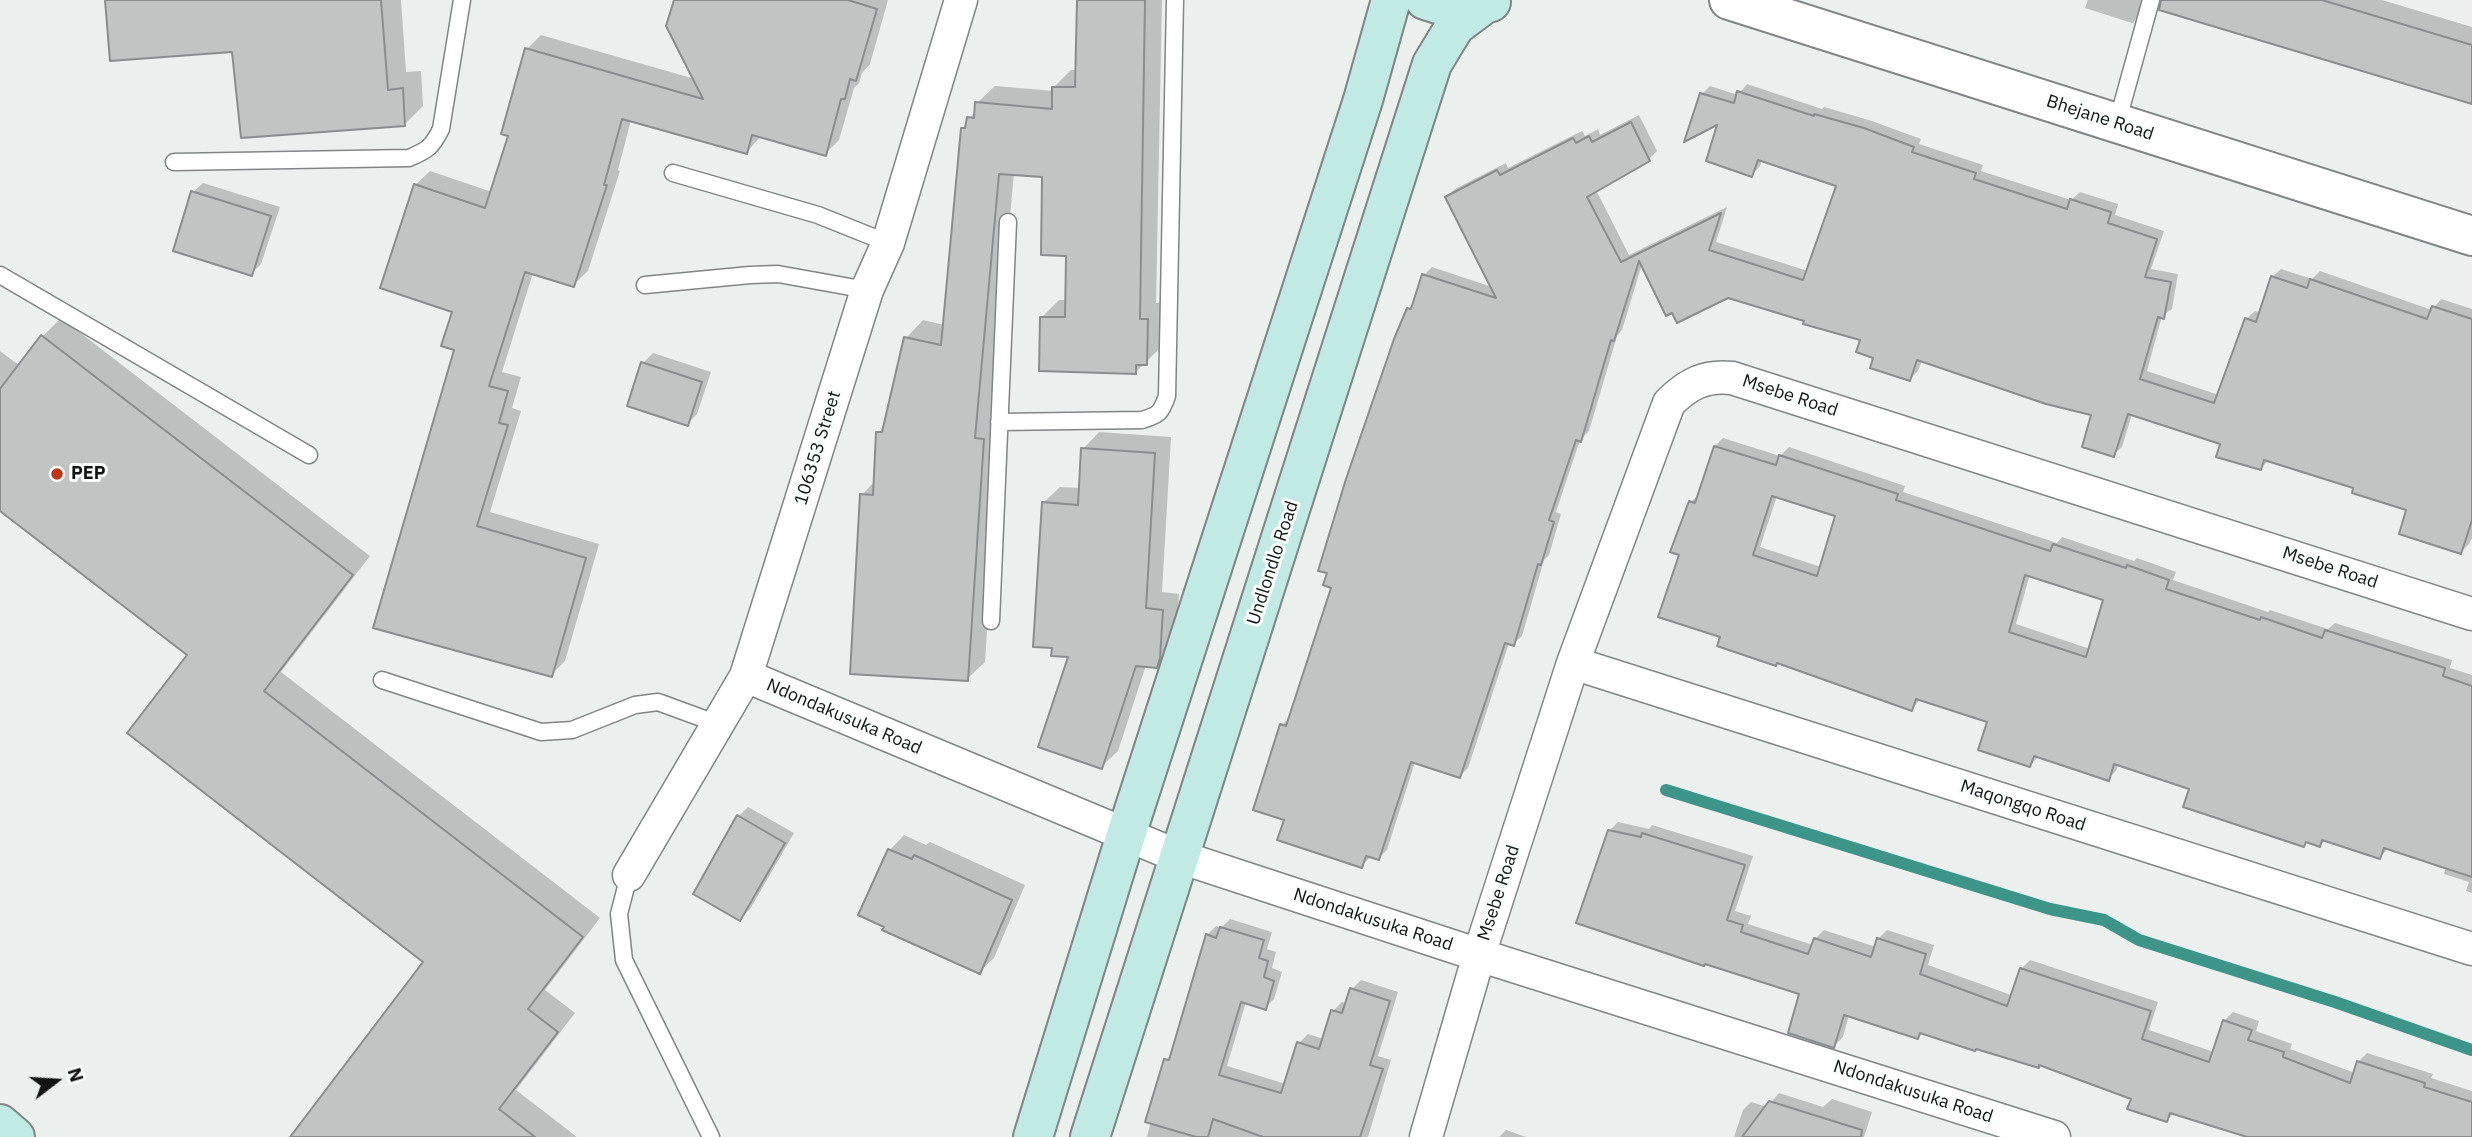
<!DOCTYPE html>
<style>
body{margin:0}
#map{position:relative;width:2472px;height:1137px;overflow:hidden;background:#ebf0ef;font-family:"IBM Plex Sans",sans-serif}
canvas{display:block}
.north{position:absolute;left:21px;top:1046px;width:70px;height:70px;-webkit-text-stroke:5px #f9fdfc;paint-order:stroke;rotate:73deg;font-size:19px;font-weight:700;line-height:28px;text-align:center;color:#131515}
.north::after{content:'';display:block;margin:auto;width:24px;height:32px;background:#131515;clip-path:polygon(50% 0,100% 100%,50% 72%,0 100%)}
</style>
<div id="map">
<canvas width="2472" height="1137"></canvas>
<div class="north">N</div>
</div>
<script>
const ctx = document.querySelector('canvas').getContext('2d');
ctx.lineJoin = 'round';
function fillPath(path, color) {
  ctx.fillStyle = color;
  ctx.fill(path, 'evenodd');
}
function stroke(path, color, width, dash) {
  ctx.strokeStyle = color;
  ctx.lineWidth = width;
  ctx.lineCap = dash ? 'butt' : 'round';
  ctx.setLineDash(dash || []);
  ctx.stroke(path);
}
function drawText(font, color, halo, rows, align = 'center') {
  ctx.font = font + ' "IBM Plex Sans",sans-serif';
  ctx.lineWidth = 6;
  ctx.setLineDash([]);
  ctx.textBaseline = 'middle';
  ctx.strokeStyle = halo;
  ctx.fillStyle = color;
  for (const [text, x, y, turn = 0] of rows) {
    ctx.save();
    ctx.translate(x, y);
    ctx.rotate((+turn || 0) * Math.PI / 180);
    ctx.textAlign = isNaN(turn) ? turn : align;
    if (halo) ctx.strokeText(text, 0, 0);
    ctx.fillText(text, 0, 0);
    ctx.restore();
  }
}
fillPath(new Path2D(`
 M107,0H401L406,72L421,71L423,106L405,124L233,50Z
 M676,0H888L870,64L862,73L859,83L854,88L839,140L825,154L761,136L746,153L631,120L618,170L620,171L588,271L573,285L533,273L502,372L521,377L512,408L521,411L490,512L599,544L565,661L551,675L375,627L456,349L454,311L415,185L430,171L492,192L510,135L527,49L541,35L695,79Z
 M1079,0H1162L1156,303L1165,302L1163,345L1136,372L1042,317L1059,300H1067L1068,254L1044,175L1014,173L991,421L1000,422L985,662L967,679L862,495L875,481L878,433L886,425L906,338L923,320L944,325L962,129L976,110L977,103L995,86L1054,91V87L1071,70H1077Z
 M2088,0H2146L2142,13L2132,23L2085,8Z
 M2208,0H2382L2472,27V102Z
 M1747,84L1822,109L1824,107L1872,121L1921,139L1919,144L1983,165L1981,171L2071,200L2080,192L2118,204L2115,215L2164,231L2151,269L2178,274L2172,309L2162,316L2147,371L2219,395L2246,319L2255,311L2261,313L2272,277L2281,269L2312,279L2320,271L2432,310L2441,299L2472,309V538L2469,544L2461,552L2408,509L2356,487L2269,460L2261,468L2222,443L2132,414L2122,447L2113,455L2093,414L1922,360L1918,371L1910,379L1876,357L1862,338L1642,264L1622,330L1617,336L1589,431L1580,440L1556,512L1561,514L1549,555L1544,560L1522,636L1513,644L1509,643L1468,768L1460,776L1415,762L1387,850L1379,858L1371,856L1362,866L1286,819L1282,725L1291,716L1334,587L1409,309L1414,303L1424,275L1432,267L1492,287L1447,197L1455,189L1506,163L1508,168L1582,131L1585,136L1598,129L1600,135L1639,115L1657,151L1649,159L1596,190L1629,255L1727,207L1716,242L1808,271L1838,184L1762,160L1760,166L1752,175L1702,94L1710,86L1738,95Z
 M203,183L280,207L261,264L251,274L193,192Z
 M61,318L370,556L281,672L600,918L545,990L575,1013L516,1090L577,1137H292L426,961L189,654L0,509V351L20,366L43,336Z
 M653,353L711,372L697,414L687,424L643,363Z
 M1099,432L1171,437L1162,592L1179,594L1176,640L1173,649L1156,666L1146,665L1118,751L1101,767L1070,656L1043,503L1060,487L1080,488L1083,449Z
 M1723,438L1780,456L1789,447L1905,486L1903,492L2057,543L2062,537L2134,561L2137,558L2176,572L2173,580L2268,612L2270,610L2328,629L2335,623L2452,660L2450,668L2472,675V893L2466,891L2469,882L2444,874L2446,867L2388,849L2380,857L2326,839L2320,845L2308,841L2303,845L2192,788L2119,763L2116,771L2108,779L2038,757L2030,765L1990,721L1921,698L1912,709L1722,636L1681,554L1691,502L1699,494L1715,446ZM1777,496L1837,515L1821,567L1760,547ZM2030,574L2105,599L2090,649L2016,624Z
 M748,807L794,833L750,909L740,919L739,816Z
 M1618,822L1649,829L1652,825L1753,856L1735,911L1751,916L1748,924L1813,945L1815,939L1824,930L1876,947L1878,939L1887,930L1934,945L1928,965L2011,995L2021,969L2030,960L2158,1002L2149,1030L2214,1052L2224,1021L2233,1012L2259,1021L2256,1031L2292,1044L2290,1049L2355,1073L2358,1062L2367,1053L2433,1074L2431,1078L2472,1091V1137H2253L2174,1113L2167,1120L2133,1098L2040,1064L1922,1032L1918,1037L1849,1015L1843,1037L1834,1046L1802,993L1609,831Z
 M904,835L926,845L930,842L1025,885L994,958L979,972L861,914L890,850Z
 M1230,919L1272,932L1267,949L1276,952L1272,968L1282,972L1274,999L1265,1008L1246,1002L1227,1066L1286,1084L1299,1043L1308,1034L1324,1039L1333,1011L1342,1002L1347,1004L1352,989L1361,980L1398,992L1378,1056L1391,1060L1368,1137H1147L1166,1060L1173,1053L1207,935L1216,926L1221,928Z
 M1779,1093L1823,1107L1832,1099L1872,1112L1864,1137H1734L1743,1110L1751,1102L1767,1107Z
 M1506,1130L1526,1137H1499Z`), '#0003');
stroke(new Path2D(`
 M1666,790L2050,909L2104,920L2139,940L2335,1002L2472,1050`), '#3d958a', 12);
const building = new Path2D(`
 M105,0H381L388,90L403,88L405,126L241,138L232,52L110,61Z
 M674,0H848L877,9L856,81L850,79L845,99H841L826,156L752,135L747,154L622,119L604,185H607L574,287L525,272L489,386L508,391L499,423L508,425L477,526L586,558L552,677L373,628L454,350L441,346L452,312L380,288L414,184L485,208L508,136L501,134L525,48L703,99L666,26Z
 M1077,0H1145L1140,319H1148L1147,365H1136V374L1039,371L1040,317H1065L1066,256L1041,255L1042,177L999,174L975,438L984,439L968,681L850,674L860,494L873,495L876,432H882L904,337L941,345L961,128H965L967,117L974,118L975,102L1052,109V87H1075Z
 M2161,0H2322L2472,45V104L2159,10Z
 M1737,91L1814,116V114L1864,128L1914,147L1912,152L1976,173L1974,179L2067,209L2070,199L2111,212L2108,223L2157,239L2145,277L2171,282L2164,319L2158,317L2140,379L2214,403L2245,318L2256,322L2271,276L2307,288L2310,279L2427,319L2432,306L2472,319V520L2461,554L2399,534L2406,510L2352,493L2353,488L2264,460L2261,470L2216,457L2220,444L2128,414L2114,457L2082,447L2091,415L2046,404L1917,360L1910,381L1870,368L1873,358L1856,352L1860,340L1803,324L1804,321L1728,298L1677,323L1672,313L1666,316L1639,261L1614,341L1611,340L1581,442L1576,440L1549,520L1554,522L1541,565L1538,564L1514,646L1505,643L1460,778L1411,762L1379,860L1366,856L1362,868L1277,840L1284,820L1253,810L1280,724L1286,726L1331,588L1323,585L1327,573L1318,571L1346,479L1394,339L1407,308L1411,309L1422,274L1496,298L1445,197L1497,170L1500,175L1573,138L1576,143L1589,136L1592,142L1631,122L1650,161L1587,197L1621,262L1721,213L1709,250L1803,280L1836,186L1758,160L1752,177L1706,161L1717,125L1684,142L1700,93L1734,103Z
 M191,191L271,216L252,276L173,251Z
 M41,335L353,575L264,691L583,937L528,1009L558,1032L499,1109L535,1137H290L423,962L127,733L187,655L0,511V389Z
 M641,362L702,382L688,426L627,406Z
 M1714,446L1776,465L1779,455L1898,494L1896,500L2050,551L2053,544L2126,568L2127,565L2169,580L2166,589L2260,620L2261,617L2322,638L2325,630L2445,668L2443,676L2472,686V877L2384,848L2380,859L2322,840L2320,847L2306,842L2304,847L2183,807L2189,789L2114,764L2109,781L2034,756L2030,767L1978,750L1987,722L1916,699L1912,711L1777,663L1776,666L1717,646L1720,637L1658,617L1679,555L1670,552L1689,501L1695,503ZM1772,496L1835,516L1817,576L1753,555ZM2025,575L2103,600L2086,657L2009,632Z
 M1081,448L1155,453L1146,608L1163,610L1160,658L1157,668L1136,666L1102,769L1038,747L1068,657L1051,656L1052,648L1033,647L1042,502L1078,505Z
 M737,815L785,843L740,921L693,894Z
 M1608,830L1641,837L1642,833L1745,865L1727,920L1743,925L1741,932L1808,954L1814,938L1871,957L1877,938L1926,954L1920,974L2007,1006L2020,968L2151,1011L2142,1039L2209,1062L2223,1020L2252,1030L2248,1040L2284,1052L2283,1057L2350,1083L2357,1061L2425,1083L2424,1087L2472,1102V1137H2247L2170,1113L2167,1122L2127,1109L2131,1099L2039,1065V1068L1976,1049L1975,1051L1920,1033L1918,1039L1844,1015L1834,1048L1788,1033L1799,994L1705,964L1704,966L1576,923Z
 M888,849L912,859L914,855L1012,900L980,974L882,930L884,927L858,915Z
 M1220,927L1264,940L1259,958L1268,961L1264,977L1274,981L1266,1010L1241,1002L1219,1075L1281,1093L1297,1042L1319,1049L1331,1010L1342,1013L1350,988L1390,1001L1370,1065L1383,1069L1360,1137H1263L1213,1119L1208,1137H1196L1145,1122L1164,1059L1169,1060L1206,934L1216,938Z
 M1769,1101L1862,1130L1861,1137H1742Z`);
fillPath(building, '#c0c5c4');
stroke(building, '#898d8d', 2);
const service = new Path2D(`
 M2117,123L2151,0
 M174,162L409,158C428,150 432,147 441,129L462,0
 M673,173L818,215L888,243
 M0,275L309,455
 M645,285L750,275L778,274L867,290
 M999,422L1142,420C1159,415 1161,413 1167,396L1175,0
 M991,621L1008,222
 M382,680L541,732L572,730L635,705L658,702L718,724
 M629,875L619,914L624,960L711,1137`);
const minor = new Path2D(`
 M1573,663L2472,949
 M746,676L1180,857L1479,955L2054,1137
 M629,875L746,676L867,290L888,243L961,0
 M1426,1137L1479,955L1573,663L1669,403C1688,384 1705,375 1732,378L2472,614`);
const tertiary = new Path2D(`
 M1729,0L2472,236`);
const secondary = new Path2D(`
 M1425,0C1447,8 1470,11 1491,2
 M0,1124L15,1137
 M1033,1137L1126,835L1363,100L1391,0
 M1090,1137L1432,64L1455,26L1483,5`);
stroke(service, '#818585', 19);
stroke(minor, '#818585', 35);
stroke(tertiary, '#818585', 42);
stroke(secondary, '#818585', 42);
stroke(service, '#fff', 16);
stroke(minor, '#fff', 32);
stroke(tertiary, '#fff', 38);
stroke(secondary, '#c2eae5', 38);
for (const [x, y, r, color] of [
 [57,474,7,"#c13617"]
]) {
  const dot = new Path2D();
  dot.arc(x, y, r, 0, 2 * Math.PI);
  ctx.fillStyle = color;
  ctx.fill(dot);
  stroke(dot, '#f9fdfc', 2.5);
}
drawText('18px', '#131515', '#f9fdfc', [
 ["Bhejane Road",2100,118,18],
 ["Msebe Road",1790,396,18],
 ["106353 Street",818,448,-73],
 ["Undlondlo Road",1273,563,-72],
 ["Msebe Road",2330,568,18],
 ["Ndondakusuka Road",844,717,23],
 ["Maqongqo Road",2023,806,18],
 ["Msebe Road",1499,893,-72],
 ["Ndondakusuka Road",1373,920,18],
 ["Ndondakusuka Road",1913,1092,18]
]);
drawText('bold 18px', '#131515', '#f9fdfc', [
 ["PEP",71,474]
], 'left');
</script>
